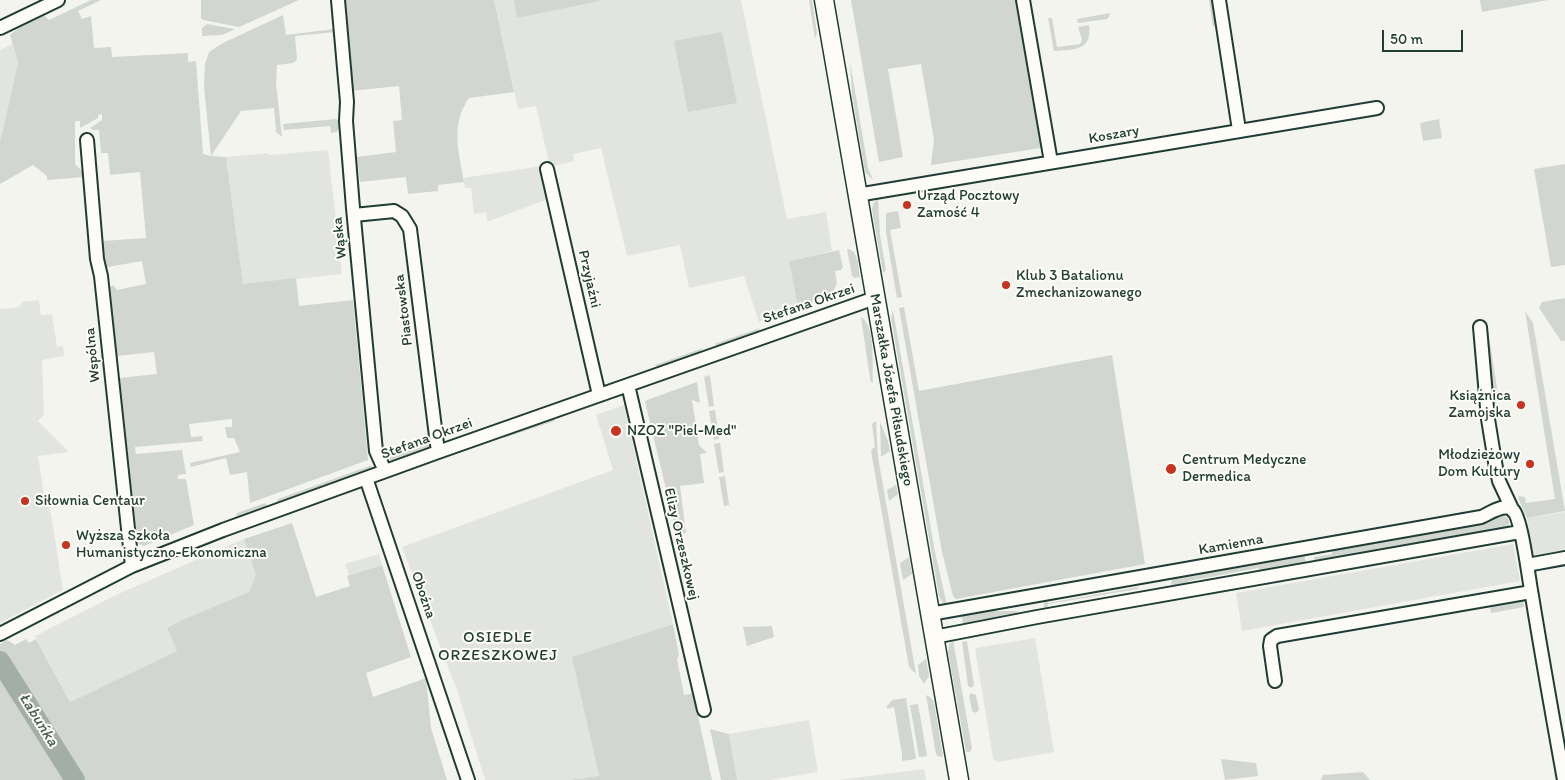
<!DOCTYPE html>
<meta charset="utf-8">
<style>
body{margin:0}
#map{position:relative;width:1565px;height:780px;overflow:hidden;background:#f4f4ef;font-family:Itim,sans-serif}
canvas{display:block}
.scale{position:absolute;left:1382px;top:30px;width:81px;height:22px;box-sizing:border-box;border:2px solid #1f3d34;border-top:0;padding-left:6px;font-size:15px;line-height:18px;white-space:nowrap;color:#1f3d34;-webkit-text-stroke:4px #fdfcf7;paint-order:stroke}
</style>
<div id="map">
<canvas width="1565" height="780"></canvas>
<div class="scale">50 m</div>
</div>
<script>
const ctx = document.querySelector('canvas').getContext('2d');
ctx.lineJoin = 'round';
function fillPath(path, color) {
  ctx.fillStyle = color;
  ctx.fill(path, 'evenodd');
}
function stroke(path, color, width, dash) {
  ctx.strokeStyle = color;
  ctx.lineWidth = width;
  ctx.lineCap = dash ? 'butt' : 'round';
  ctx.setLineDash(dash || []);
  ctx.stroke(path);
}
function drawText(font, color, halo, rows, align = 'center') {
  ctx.font = font + ' Itim,sans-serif';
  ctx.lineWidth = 4;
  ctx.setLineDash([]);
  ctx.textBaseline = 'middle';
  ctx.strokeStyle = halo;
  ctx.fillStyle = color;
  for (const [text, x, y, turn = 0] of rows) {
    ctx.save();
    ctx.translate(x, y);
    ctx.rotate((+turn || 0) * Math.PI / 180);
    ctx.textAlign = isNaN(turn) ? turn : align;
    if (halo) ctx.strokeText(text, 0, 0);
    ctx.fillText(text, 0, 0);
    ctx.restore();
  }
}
fillPath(new Path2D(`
 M494,0H741L787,219L826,212L832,251L789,261L798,308L759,322L744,276L689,288L680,245L627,256L601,148L573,154L574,161L550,167L536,106L518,109Z
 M12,44L18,63L0,142V50Z
 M328,150L342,274L243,285L226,157L268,153L269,155Z
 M542,166L548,199L487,222L486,212L474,214L471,188H465L463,178Z
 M39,300L41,315L52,314L57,347L63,346L64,356L42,360L44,414L38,421L69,452L38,456L44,495H48L63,590L0,623V309L19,307L22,302Z
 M624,405L673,624L573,657L599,777L569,780H485L458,693L402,547L613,470L596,415Z
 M1565,512V564L1536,569L1527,518Z
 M244,539L256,575L249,592L182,620L167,628L177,651L70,702L35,636L118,594Z
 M1513,544L1520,581L1242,631L1236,593Z
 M379,554L382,565L349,575L345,564Z
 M1035,638L1054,752L998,762L993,758L975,648Z
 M809,720L818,772L770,780H737L729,734Z
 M924,769L926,780H838Z`), '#e2e5df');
fillPath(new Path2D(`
 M91,0H101L78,11L82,19L91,16L94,48L111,47L112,57L188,53V62L196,61L203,154L211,156L204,87L205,64L209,52L223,43L283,15L286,35L334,29L335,32L295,36L297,60L293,63L277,65L276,83L282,137L276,132L274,108L241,111L211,156L226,157L243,284L296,278L299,306L353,300L368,460L250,503L247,472L230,475L226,458L191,467L190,463L240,452L234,438H227L225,427H232V419L189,424L191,437L202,436L203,441L135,447L136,454L182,450L186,474L178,475V479H186L194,525L144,546L139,544L137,539L119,378L157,374L154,352L117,356L110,287L113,285L117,290L146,284L142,261L108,267L104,264L103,241L146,238L140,172L110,175L108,153H101L99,130H93L90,128L102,120V114L98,115V118L80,128V121H75V164L84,173L85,177L47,180V176L33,165L0,184V142L18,63L10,35L22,25L42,14L49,20Z
 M201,0H299L239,27L203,20L201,18Z
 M343,0H494L514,92L469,98C450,125 459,152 464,182L438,185V191L408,194L406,177L360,182L357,157L396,152L393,121L402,120L399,86L351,91Z
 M514,0H604L517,18Z
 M809,0H812L817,33L815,39Z
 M851,0H1016L1041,148L931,165L934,140L921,64L888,69L903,157L879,162Z
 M1209,0H1214L1216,24L1213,27Z
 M1480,0H1548L1482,12Z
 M1110,13L1109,17L1107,19L1078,23L1077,19Z
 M1048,18H1052L1057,47L1080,44L1082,40L1078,27L1089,25C1093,50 1074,50 1054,51Z
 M207,24L235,29L222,35L202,36V28Z
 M722,32L737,103L688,112L674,41Z
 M850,61L868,168L873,180L865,172L852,95Z
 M336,119L340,121L341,128L336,132L331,133L330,126L284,130L283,124Z
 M1439,119L1442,138L1423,141L1420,123Z
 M1565,164V265L1551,267L1534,169Z
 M878,198L880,235L886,270L883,273L872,210L873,204Z
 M898,211L901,228L890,230L902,297L897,298L886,233V213Z
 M847,249C859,250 858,267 860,277L855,278L852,276Z
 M839,250L843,267L841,270L835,271L837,284L831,295L798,308L789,261Z
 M1565,298V341H1561L1539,308L1542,302Z
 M904,307L919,391L1112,355L1145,564L956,599L953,596L942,552L899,308Z
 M893,310L935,552L947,605L942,602L939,596L891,318Z
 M1525,311L1533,323L1565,511L1527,518L1518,498L1519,496L1525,497L1526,503L1555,499Z
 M861,317C876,326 872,366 873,383L871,382L870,379Z
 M760,328L757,333L719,346L714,344Z
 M1487,330H1488L1499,401H1495L1491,393Z
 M703,348L699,353L659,368L655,365Z
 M710,375L714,406L709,407L704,377Z
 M697,382L700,403L692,400L699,445L707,453L700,454L704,483L680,486L686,533L677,534L645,402L647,400Z
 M715,410L719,439L714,440L709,411Z
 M554,418L555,421L504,438L503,435Z
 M876,421L878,457L916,674L909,667L872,457L871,450L875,447L872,424Z
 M880,422L888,441L890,451L881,457Z
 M432,443L428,449L395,461L386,459Z
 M720,443L724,472L719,473L714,444Z
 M372,465L370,470L276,503L278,499Z
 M725,476L729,505L724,506L719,477Z
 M896,485L898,494L889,501L887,490Z
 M265,503L268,506L238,518L236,517L237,513Z
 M1501,515L1507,517C1510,521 1510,525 1506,529L1315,563L1314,557L1332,554V550L1482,523Z
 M292,523L316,597L350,586L347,576L382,565L411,657L366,673L373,697L426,678L431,728L447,780H0V644L7,640L15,645L26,639L29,643L36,639L70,702L177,651L167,628L182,620L249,592L256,575L244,539Z
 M1304,554L1306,564L1263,572L1258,568L1189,581L1186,585L1175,587L1172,586L1171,582L1174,577Z
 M909,557L912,574L903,580L900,563Z
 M1138,587V589L1048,604L1047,610L1044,607V602L1047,599L1048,603Z
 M1523,599L1524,607L1491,613L1490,608L1493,604Z
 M979,611H1015L1018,612L1019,614L964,626L961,614Z
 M673,624L679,655L677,659L684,695L693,693L712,780H569L599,776L572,657Z
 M772,626L774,637L747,646L743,627Z
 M953,640L972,748L970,752H966L948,652L949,645Z
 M967,641L974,685L971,688L968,686L962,642Z
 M926,659L929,676L924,684L919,676L918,665Z
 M971,693L976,695L979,710L976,713L972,711L969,696Z
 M926,695L930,697L934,702L943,756L939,757L936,754Z
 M906,698L916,759L902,761V754L894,707L887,709V706L892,700Z
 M918,704L927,756L919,757L910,705Z
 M710,729L729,734L737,780H721Z
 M1221,759L1256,763L1258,776L1225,780Z
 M1363,772L1370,780H1321L1323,775Z`), '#d1d6d1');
stroke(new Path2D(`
 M0,661L75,780`), '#a3aea7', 20);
const street = new Path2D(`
 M338,0L347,102L346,121L353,208L376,451L385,471
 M1023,0L1051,162
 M1219,0L1239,130
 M0,28L58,0
 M87,140L97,259L101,276L132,566
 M547,169L599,395
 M857,195L1377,108
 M354,215L394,211L402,216L410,229L438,452
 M1480,327L1488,419L1496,468L1499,481L1513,511
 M628,385L704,710
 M366,478L468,780
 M1527,565L1565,558
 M930,614L1481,517C1489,514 1504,502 1513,510C1522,519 1529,581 1532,596C1542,657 1553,719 1564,780
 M0,634L132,566L223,530L438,452L875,298
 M934,637L1037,617L1520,532
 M1275,681L1270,646L1271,640L1277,636L1531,592`);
const secondary = new Path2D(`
 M824,0L959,780`);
stroke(street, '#1f3d34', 16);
stroke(secondary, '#1f3d34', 21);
stroke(street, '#fdfcf7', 12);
stroke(secondary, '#fdfcf7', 18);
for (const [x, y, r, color] of [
 [907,205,5,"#c8321e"],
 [1006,285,5,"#c8321e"],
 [1521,405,5,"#c8321e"],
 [616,431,6,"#c8321e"],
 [1530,464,5,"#c8321e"],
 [1171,469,6,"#c8321e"],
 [25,501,5,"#c8321e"],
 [66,545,5,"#c8321e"]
]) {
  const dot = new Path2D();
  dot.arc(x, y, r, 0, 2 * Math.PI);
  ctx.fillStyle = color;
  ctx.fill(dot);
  stroke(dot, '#fdfcf7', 2);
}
drawText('15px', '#1f3d34', '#fdfcf7', [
 ["Koszary",1114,135,-10],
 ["Wąska",340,238,-96],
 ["Przyjaźni",589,279,77],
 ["Stefana Okrzei",809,304,-19],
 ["Piastowska",404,310,-97],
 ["Wspólna",93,355,-96],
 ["Marszałka Józefa Piłsudskiego",891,390,80],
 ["Stefana Okrzei",427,439,-20],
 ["Elizy Orzeszkowej",681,544,77],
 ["Kamienna",1231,545,-10],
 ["Oboźna",423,595,71]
]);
drawText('15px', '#1f3d34', '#fdfcf7', [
 ["Urząd Pocztowy",917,196],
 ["Zamość 4",917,213],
 ["Klub 3 Batalionu",1016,276],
 ["Zmechanizowanego",1016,293],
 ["Książnica",1511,396,"right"],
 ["Zamojska",1511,413,"right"],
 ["NZOZ \"Piel-Med\"",627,431],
 ["Młodzieżowy",1520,455,"right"],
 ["Dom Kultury",1520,472,"right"],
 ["Centrum Medyczne",1182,460],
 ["Dermedica",1182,477],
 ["Siłownia Centaur",35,501],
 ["Wyższa Szkoła",76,536],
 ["Humanistyczno-Ekonomiczna",76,553]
], 'left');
ctx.letterSpacing = '1px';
drawText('16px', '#1f3d34', '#fdfcf7', [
 ["OSIEDLE",498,638],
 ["ORZESZKOWEJ",498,656]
]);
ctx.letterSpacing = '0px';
drawText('italic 16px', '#475f56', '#fdfcf7', [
 ["Łabuńka",38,720,58]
]);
</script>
